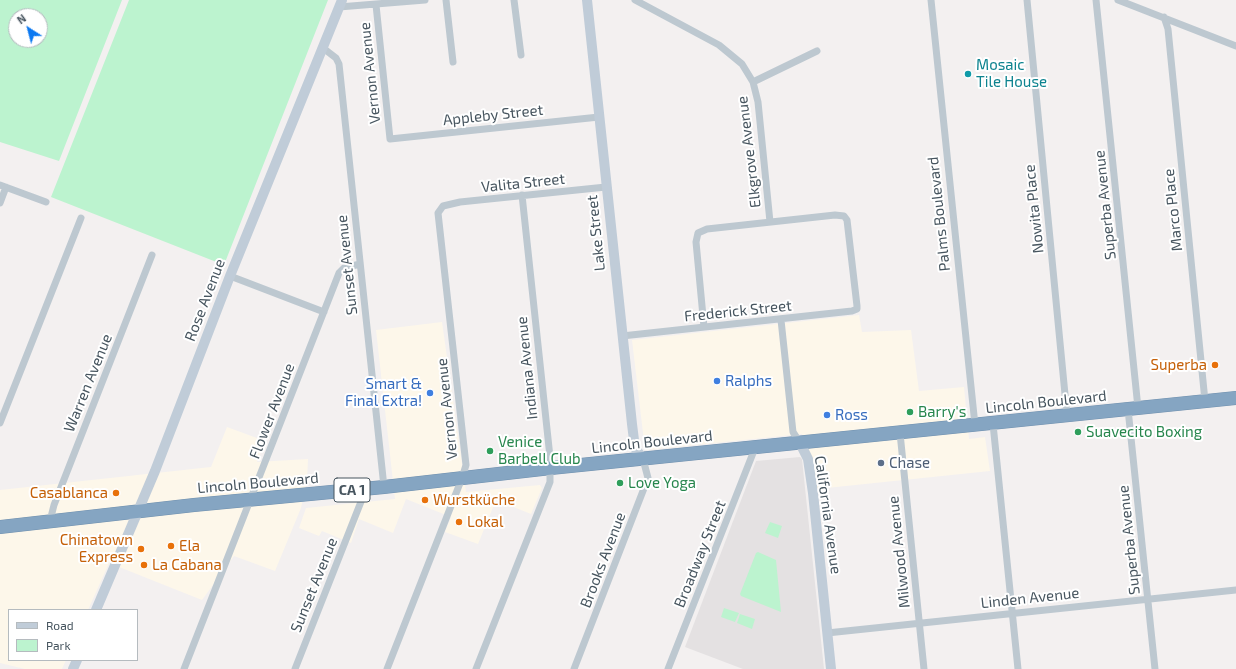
<!DOCTYPE html>
<meta charset="utf-8">
<style>
body{margin:0}
#map{position:relative;width:1236px;height:669px;overflow:hidden;background:#f3f0f0;font-family:"Exo 2",sans-serif}
canvas{display:block}
.legend{position:absolute;left:8px;top:609px;width:130px;height:52px;box-sizing:border-box;background:#fff;border:1px solid #b5bbbf;margin:0;padding:5px 7px;list-style:none;font-size:12px;color:#47555f}
.legend li{display:flex;align-items:center;gap:8px;height:20px}
.legend b{width:20px;border:1px solid #b5bbbf}
.north{position:absolute;left:8px;top:8px;width:40px;height:40px;box-sizing:border-box;background:#fff;border:1px solid #b5bbbf;border-radius:50%;rotate:324deg;font-size:11px;font-weight:700;line-height:16px;text-align:center;color:#47555f}
.north::after{content:'';display:block;margin:auto;width:14px;height:18px;background:#0c79f1;clip-path:polygon(50% 0,100% 100%,50% 72%,0 100%)}
</style>
<div id="map">
<canvas width="1236" height="669"></canvas>
<ul class="legend">
<li><b style="height:5px;background:#c0ccd8"></b>Road</li>
<li><b style="height:11px;background:#bcf3cf"></b>Park</li>
</ul>
<div class="north">N</div>
</div>
<script>
const ctx = document.querySelector('canvas').getContext('2d');
ctx.lineJoin = 'round';
function fillPath(path, color) {
  ctx.fillStyle = color;
  ctx.fill(path, 'evenodd');
}
function stroke(path, color, width, dash) {
  ctx.strokeStyle = color;
  ctx.lineWidth = width;
  ctx.lineCap = dash ? 'butt' : 'round';
  ctx.setLineDash(dash || []);
  ctx.stroke(path);
}
function drawText(font, color, halo, rows, align = 'center') {
  ctx.font = font + ' "Exo 2",sans-serif';
  ctx.lineWidth = 4;
  ctx.setLineDash([]);
  ctx.textBaseline = 'middle';
  ctx.strokeStyle = halo;
  ctx.fillStyle = color;
  for (const [text, x, y, turn = 0] of rows) {
    ctx.save();
    ctx.translate(x, y);
    ctx.rotate((+turn || 0) * Math.PI / 180);
    ctx.textAlign = isNaN(turn) ? turn : align;
    if (halo) ctx.strokeText(text, 0, 0);
    ctx.fillText(text, 0, 0);
    ctx.restore();
  }
}
fillPath(new Path2D(`
 M859,315L862,332L911,330L919,391L964,387L969,439L985,437L990,471L817,489L802,434L645,450L632,340Z
 M442,322L466,492L540,485L542,488L531,514L496,500L478,544L445,532L451,517L406,499L393,533L359,519L351,543L322,531L319,536L299,528L306,508L395,499L376,330Z
 M227,427L265,441L257,462L308,459L307,481L301,508L275,571L234,556L202,600L109,563L88,610H9V660H66L62,669H25L0,663V490L211,467Z`), '#fdf7ea');
fillPath(new Path2D(`
 M800,457L802,459L824,669H743L685,647L756,461Z`), '#e4e1e2');
fillPath(new Path2D(`
 M0,0H122L59,161L0,142ZM16,16H40V40H16Z
 M129,0H328L224,265L51,197Z
 M770,522L782,526L778,538L765,533Z
 M758,552L776,560L781,612L741,596L740,594L756,553Z
 M724,608L739,613L735,622L721,617Z
 M740,614L755,619L752,629L737,623Z`), '#bcf3cf');
const highway = new Path2D(`
 M0,527L194,505L384,487L551,468L1236,398`);
stroke(highway, '#7090ae', 14);
stroke(new Path2D(`
 M446,0L453,62
 M514,0L521,55
 M635,0L719,45L742,64L753,82L758,102L770,222
 M931,0L975,425
 M1027,0L1067,415
 M1096,0L1138,408
 M1118,0L1236,46
 M376,5L390,139L599,117
 M339,7L425,0
 M1164,17L1168,29L1205,401
 M323,48L336,58L339,64L384,487
 M753,82L817,51
 M0,185L46,202
 M0,203L6,187
 M230,276L324,312
 M781,320L793,432L800,443
 M622,336L852,311L857,309V306L847,220L844,216L835,215L707,229L698,233L696,242L704,327
 M1128,409L1155,669
 M0,423L81,218
 M993,424L1018,669
 M900,433L924,669
 M50,521L54,505L152,255
 M827,633L1236,590
 M184,669L339,273L344,268L360,264
 M295,669L366,489
 M387,669L462,478L466,465L438,213L443,206L460,202L606,187
 M476,669L550,482V457L522,195
 M574,669L648,478L643,459
 M668,669L755,448`), '#bdc8d0', 7);
stroke(new Path2D(`
 M587,0L632,424L635,448L643,459
 M800,443L808,459L813,493L831,669
 M96,610L155,471L230,276L342,0
 M73,669L77,660`), '#c0ccd8', 10);
stroke(highway, '#85a5c2', 13);
for (const [x, y, r, color] of [
 [968,74,4,"#0f9aa8"],
 [1215,365,4,"#e8710a"],
 [717,381,4,"#3f7fe0"],
 [430,393,4,"#3f7fe0"],
 [910,412,4,"#2e9e5b"],
 [827,415,4,"#3f7fe0"],
 [1078,432,4,"#2e9e5b"],
 [490,451,4,"#2e9e5b"],
 [881,463,4,"#5c6f8a"],
 [620,483,4,"#2e9e5b"],
 [116,493,4,"#e8710a"],
 [425,500,4,"#e8710a"],
 [459,522,4,"#e8710a"],
 [171,546,4,"#e8710a"],
 [141,549,4,"#e8710a"],
 [144,565,4,"#e8710a"]
]) {
  const dot = new Path2D();
  dot.arc(x, y, r, 0, 2 * Math.PI);
  ctx.fillStyle = color;
  ctx.fill(dot);
  stroke(dot, '#fff', 1.5);
}
for (const [x, y, w] of [
 [352,490,36]
]) {
  const box = new Path2D();
  box.roundRect(x - w / 2, y - 12, w, 24, 3);
  ctx.fillStyle = '#fff';
  ctx.fill(box);
  stroke(box, '#47555f', 1);
}
drawText('bold 14px', '#47555f', null, [
 ["CA 1",352,490]
]);
drawText('15px', '#0d838f', '#fff', [
 ["Mosaic",976,65],
 ["Tile House",976,82]
], 'left');
drawText('15px', '#47555f', '#fff', [
 ["Vernon Avenue",370,73,-96],
 ["Appleby Street",493,115,-6],
 ["Elkgrove Avenue",749,152,-97],
 ["Valita Street",523,183,-6],
 ["Superba Avenue",1105,205,-96],
 ["Nowita Place",1034,209,-96],
 ["Marco Place",1173,210,-96],
 ["Palms Boulevard",939,214,-96],
 ["Lake Street",596,233,-96],
 ["Sunset Avenue",347,265,-96],
 ["Rose Avenue",205,300,-69],
 ["Frederick Street",738,311,-6],
 ["Indiana Avenue",527,368,-96],
 ["Warren Avenue",88,383,-68],
 ["Lincoln Boulevard",1046,402,-6],
 ["Vernon Avenue",447,409,-96],
 ["Flower Avenue",272,411,-69],
 ["Lincoln Boulevard",652,442,-6],
 ["Lincoln Boulevard",258,483,-5],
 ["California Avenue",828,515,82],
 ["Superba Avenue",1129,540,-96],
 ["Milwood Avenue",899,552,-96],
 ["Broadway Street",700,554,-68],
 ["Brooks Avenue",603,560,-69],
 ["Sunset Avenue",314,585,-68],
 ["Linden Avenue",1030,598,-6]
]);
drawText('15px', '#c56008', '#fff', [
 ["Superba",1207,365,"right"],
 ["Casablanca",108,493,"right"],
 ["Wurstküche",433,500],
 ["Lokal",467,522],
 ["Chinatown",133,540,"right"],
 ["Express",133,557,"right"],
 ["Ela",179,546],
 ["La Cabana",152,565]
], 'left');
drawText('15px', '#366cbe', '#fff', [
 ["Ralphs",725,381],
 ["Smart &",422,384,"right"],
 ["Final Extra!",422,401,"right"],
 ["Ross",835,415]
], 'left');
drawText('15px', '#27864d', '#fff', [
 ["Barry's",918,412],
 ["Suavecito Boxing",1086,432],
 ["Venice",498,442],
 ["Barbell Club",498,459],
 ["Love Yoga",628,483]
], 'left');
drawText('15px', '#4e5e75', '#fff', [
 ["Chase",889,463]
], 'left');
</script>
